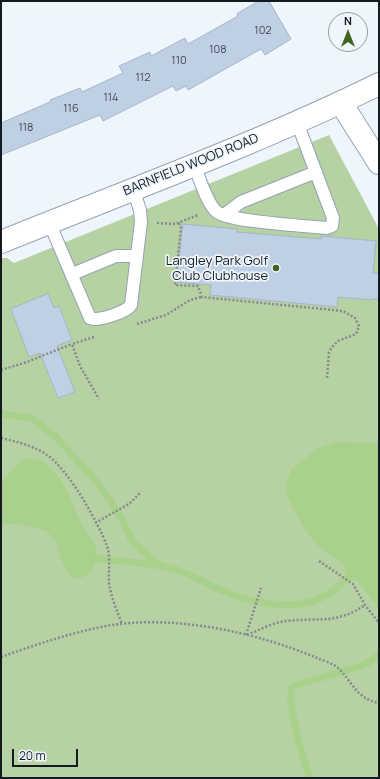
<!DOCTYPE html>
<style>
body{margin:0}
#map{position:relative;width:380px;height:779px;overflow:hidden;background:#eef5fd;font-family:Manrope,sans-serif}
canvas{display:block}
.frame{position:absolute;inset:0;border:2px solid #151a21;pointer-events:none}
.north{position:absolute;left:328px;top:12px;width:40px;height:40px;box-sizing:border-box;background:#eef5fd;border:1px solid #979da5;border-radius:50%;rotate:0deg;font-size:11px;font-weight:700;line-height:16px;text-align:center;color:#151a21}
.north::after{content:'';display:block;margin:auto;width:14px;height:18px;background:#40641d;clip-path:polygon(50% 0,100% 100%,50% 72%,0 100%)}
.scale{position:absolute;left:12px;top:749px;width:66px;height:18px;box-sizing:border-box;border:2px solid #151a21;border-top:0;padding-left:5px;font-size:12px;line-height:14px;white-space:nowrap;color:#151a21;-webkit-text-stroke:3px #eef5fd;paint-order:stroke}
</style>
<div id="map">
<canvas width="380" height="779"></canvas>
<div class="frame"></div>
<div class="north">N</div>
<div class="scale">20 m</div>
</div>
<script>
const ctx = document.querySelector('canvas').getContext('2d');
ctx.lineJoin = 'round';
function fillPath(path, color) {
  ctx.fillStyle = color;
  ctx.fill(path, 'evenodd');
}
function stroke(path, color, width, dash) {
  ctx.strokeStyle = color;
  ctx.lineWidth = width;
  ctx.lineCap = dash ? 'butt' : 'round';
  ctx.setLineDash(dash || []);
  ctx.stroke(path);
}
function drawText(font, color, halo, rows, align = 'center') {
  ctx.font = font + ' Manrope,sans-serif';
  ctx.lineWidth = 3.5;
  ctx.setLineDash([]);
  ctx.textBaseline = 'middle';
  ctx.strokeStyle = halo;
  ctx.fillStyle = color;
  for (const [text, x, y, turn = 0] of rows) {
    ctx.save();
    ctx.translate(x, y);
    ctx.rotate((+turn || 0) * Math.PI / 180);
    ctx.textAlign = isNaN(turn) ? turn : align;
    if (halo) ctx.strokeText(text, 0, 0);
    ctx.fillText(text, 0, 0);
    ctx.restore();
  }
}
fillPath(new Path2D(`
 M329,135L379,229V778H1V258H7L14,263Z`), '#b6d1a2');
fillPath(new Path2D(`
 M335,442L379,443V609L356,579L341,584L346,570L344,566L315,543L305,530L287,497L286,491L287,481L291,469L319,448Z
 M29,458C58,460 70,498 80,521C85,531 95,541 97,553C97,561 92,572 85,576C65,588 61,552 56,543C54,539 51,536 48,533C40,526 12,523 1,524V480C11,474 17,462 29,458Z`), '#a9d18b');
stroke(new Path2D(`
 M1,414L32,418L56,437L96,481L111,501L121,518L133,543L160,565
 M97,558C122,562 149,562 175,569C190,574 204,583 219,589C256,606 309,616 341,584
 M310,778C304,762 286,702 292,688L297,685L361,666L370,662L379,655`), '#a9d18b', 7);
const building = new Path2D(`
 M259,1H269L291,39L265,55L261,49L188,90L186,86L176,91L173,86L103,121L100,115L1,155V123L50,102V100L80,88L82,92L123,73L119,66L150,52L151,56L185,38L188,44L238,16L237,14Z
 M183,224L237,229V232L321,239V236L376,241L373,273H379V299H371V300L338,297L337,307L210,295L211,285L177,282Z
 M48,294L54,308L59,306L72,340L57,346L75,392L58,398L40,353L29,357L11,309Z`);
fillPath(building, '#c0d0e4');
stroke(building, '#a6b5c9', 1);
const service = new Path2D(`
 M194,164C199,177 207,204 217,212C231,222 306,226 327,228L332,226L333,218L297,122
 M224,215L241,202L316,172
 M49,222L90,318C97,322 127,312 131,305L141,222L140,210L133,189
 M73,277L75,273L116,256H136`);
const minor = new Path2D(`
 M341,103L379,163`);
const tertiary = new Path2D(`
 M1,242C127,191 257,144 379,84`);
stroke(service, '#93a2b6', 14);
stroke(minor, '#93a2b6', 24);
stroke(tertiary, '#93a2b6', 24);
stroke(new Path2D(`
 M157,223L175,224L198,215
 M179,223L181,228L175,285L198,286L202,297L343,311L355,318L359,326L356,334L338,341L332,347L329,352L327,378
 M137,324L166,315L190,300L202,297
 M94,337L72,344L80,366L99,399
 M1,370L24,363L72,344
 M1,438C17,442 33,445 47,455C68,469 98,522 107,546C111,558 108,571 109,583C111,597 117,611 122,624
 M95,523L129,504L141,492
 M319,561L353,584L365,605L379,623
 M246,635L261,588
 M247,635C259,630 274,622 287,621C320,617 335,625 365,605
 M1,657C35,645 70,633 106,626C173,614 255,632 317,658C324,661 333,663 339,669C353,683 357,699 379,703`), '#848a92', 2.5, [2, 2]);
stroke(service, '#fff', 12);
stroke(minor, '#fff', 22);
stroke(tertiary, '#fff', 22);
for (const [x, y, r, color] of [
 [276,268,4,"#40641d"]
]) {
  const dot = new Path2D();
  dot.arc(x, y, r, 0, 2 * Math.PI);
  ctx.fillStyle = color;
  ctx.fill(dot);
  stroke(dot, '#eef5fd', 1.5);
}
drawText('11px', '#404852', null, [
 ["102",263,31],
 ["108",218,50],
 ["110",179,61],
 ["112",143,78],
 ["114",111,98],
 ["116",71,109],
 ["118",26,128]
]);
drawText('13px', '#151a21', '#eef5fd', [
 ["BARNFIELD WOOD ROAD",191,165,-22]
]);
drawText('13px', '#151a21', '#eef5fd', [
 ["Langley Park Golf",268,261],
 ["Club Clubhouse",268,276]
], 'right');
</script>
